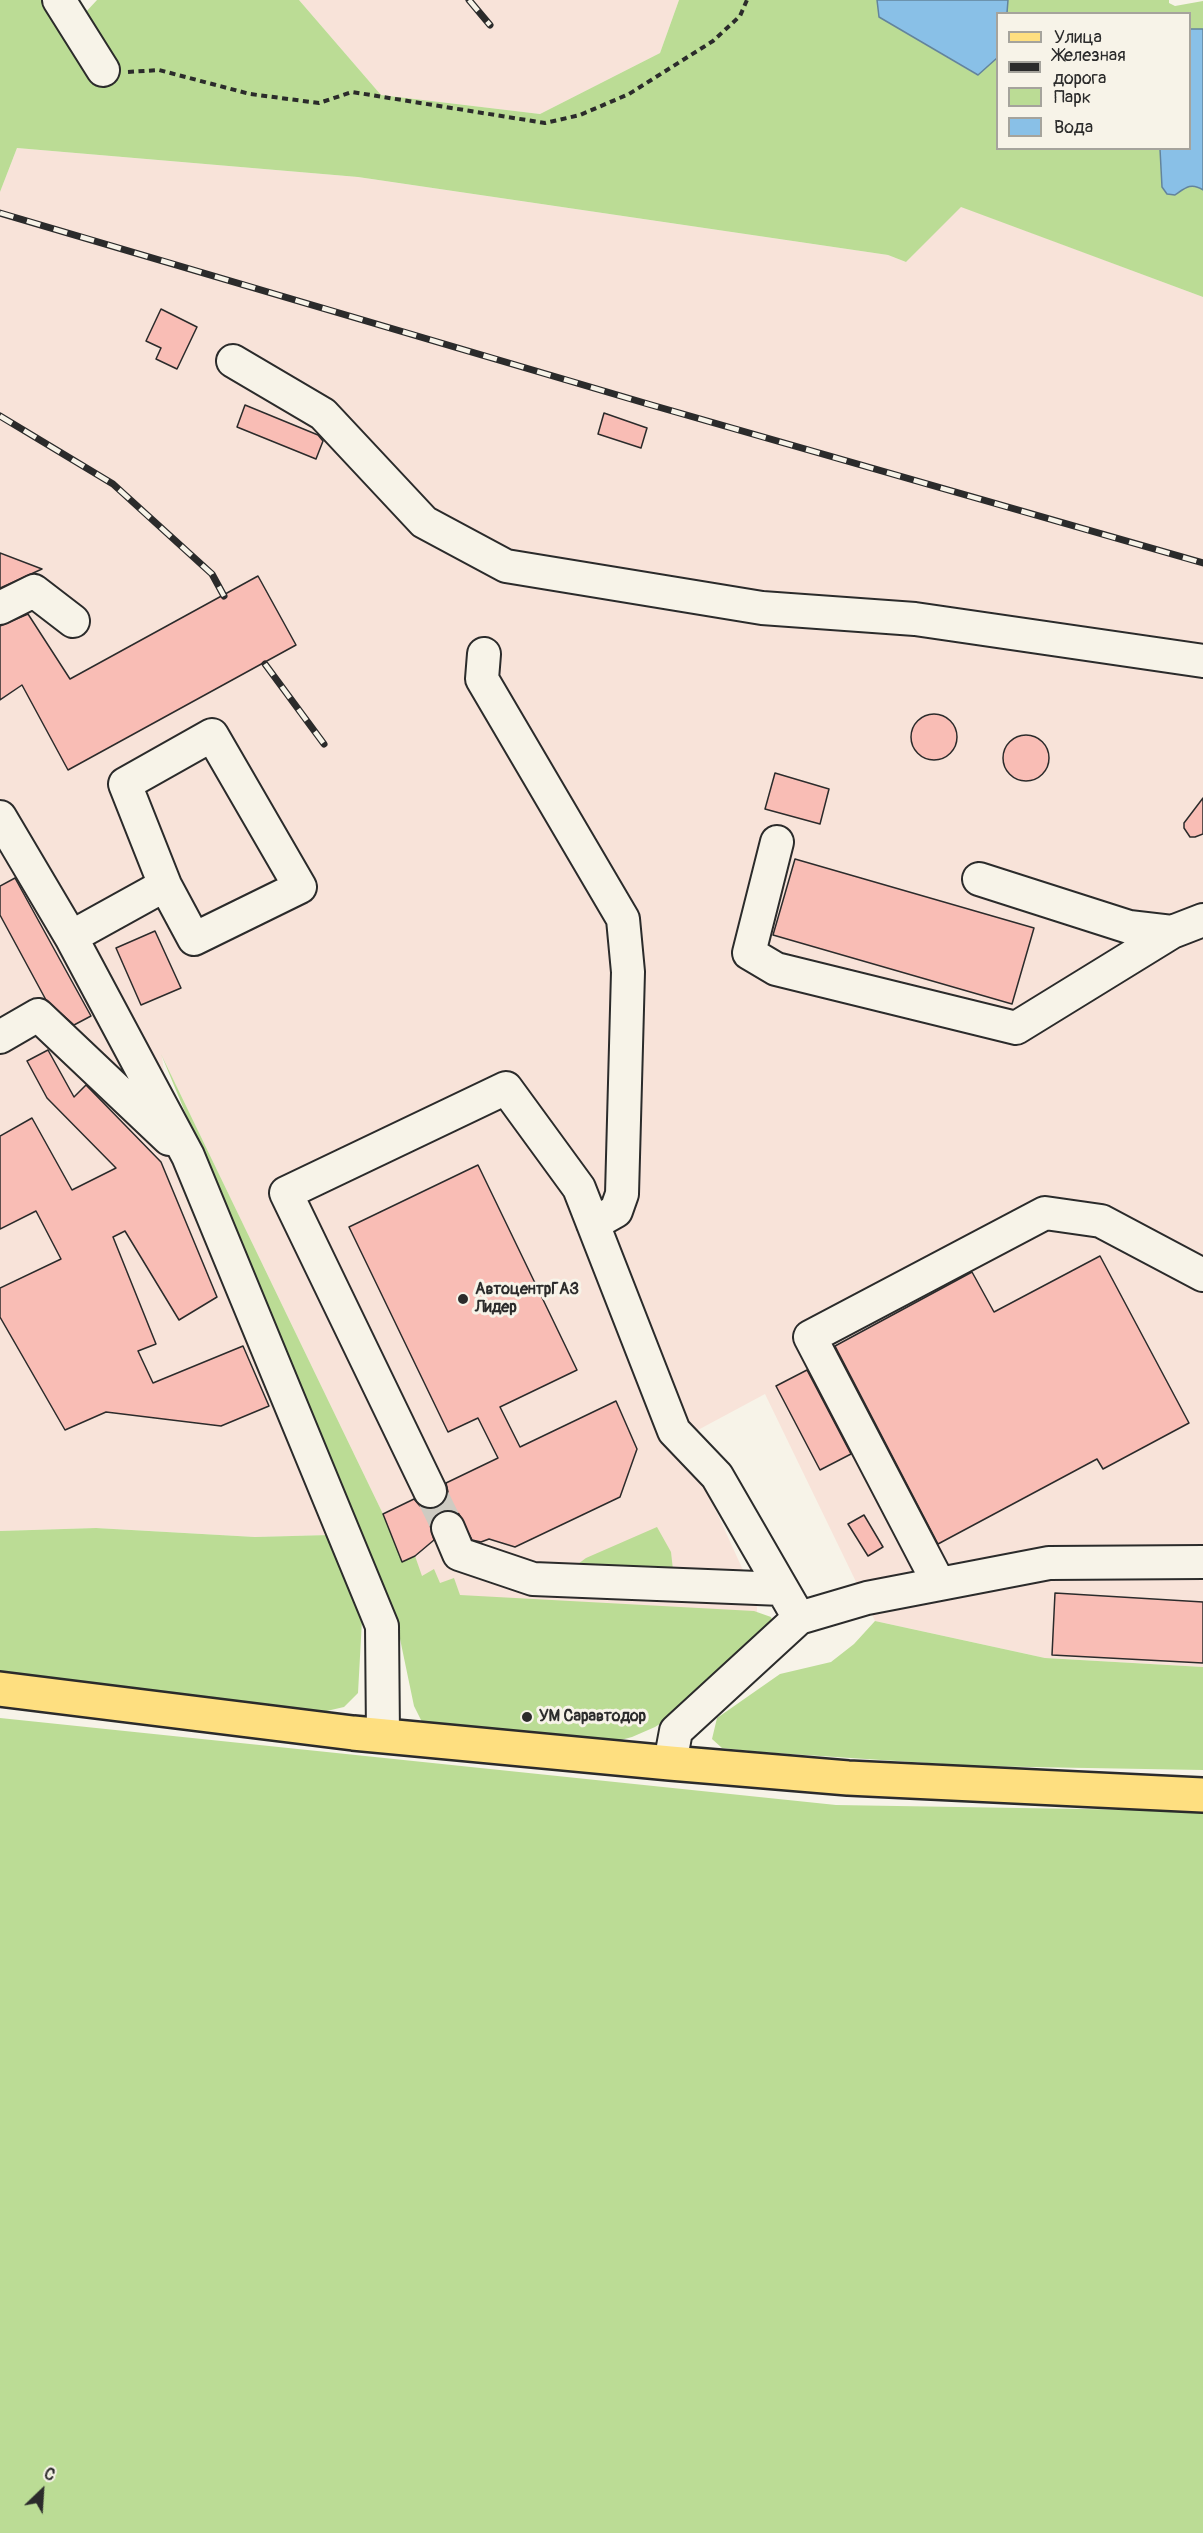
<!DOCTYPE html>
<meta charset="utf-8">
<style>
body{margin:0}
#map{position:relative;width:1203px;height:2533px;overflow:hidden;background:#f7f3e8;font-family:Pangolin,sans-serif}
canvas{display:block}
.legend{position:absolute;left:996px;top:12px;width:195px;height:138px;box-sizing:border-box;background:#f7f3e8;border:2px solid #a5a39c;margin:0;padding:8px 10px;list-style:none;font-size:18px;color:#2b2b2b}
.legend li{display:flex;align-items:center;gap:12px;height:30px}
.legend b{width:30px;border:2px solid #a5a39c}
.north{position:absolute;left:12px;top:2461px;width:60px;height:60px;-webkit-text-stroke:4px #f7f3e8;paint-order:stroke;rotate:25deg;font-size:16px;font-weight:700;line-height:24px;text-align:center;color:#2b2b2b}
.north::after{content:'';display:block;margin:auto;width:21px;height:27px;background:#2b2b2b;clip-path:polygon(50% 0,100% 100%,50% 72%,0 100%)}
</style>
<div id="map">
<canvas width="1203" height="2533"></canvas>
<ul class="legend">
<li><b style="height:8px;background:#fedf80"></b>Улица</li>
<li><b style="height:8px;background:#2b2b2b"></b>Железная дорога</li>
<li><b style="height:16px;background:#bbdc95"></b>Парк</li>
<li><b style="height:16px;background:#89c0e7"></b>Вода</li>
</ul>
<div class="north">С</div>
</div>
<script>
const ctx = document.querySelector('canvas').getContext('2d');
ctx.lineJoin = 'round';
function fillPath(path, color) {
  ctx.fillStyle = color;
  ctx.fill(path, 'evenodd');
}
function stroke(path, color, width, dash) {
  ctx.strokeStyle = color;
  ctx.lineWidth = width;
  ctx.lineCap = dash ? 'butt' : 'round';
  ctx.setLineDash(dash || []);
  ctx.stroke(path);
}
function drawText(font, color, halo, rows, align = 'center') {
  ctx.font = font + ' Pangolin,sans-serif';
  ctx.lineWidth = 6;
  ctx.setLineDash([]);
  ctx.textBaseline = 'middle';
  ctx.strokeStyle = halo;
  ctx.fillStyle = color;
  for (const [text, x, y, turn = 0] of rows) {
    ctx.save();
    ctx.translate(x, y);
    ctx.rotate((+turn || 0) * Math.PI / 180);
    ctx.textAlign = isNaN(turn) ? turn : align;
    if (halo) ctx.strokeText(text, 0, 0);
    ctx.fillText(text, 0, 0);
    ctx.restore();
  }
}
fillPath(new Path2D(`
 M299,0H679L660,53L540,114L381,95Z
 M17,148L358,177L888,255L906,262L960,206L1203,297V1667L1045,1658L875,1621L765,1394L683,1438L757,1601V1628L435,1615L402,1562L383,1514L162,1056L174,1155L329,1535L255,1537L96,1528L0,1531V192Z`), '#f8e3d9');
fillPath(new Path2D(`
 M0,0H75L84,14L97,0H299L381,95L540,114L660,53L679,0H877L879,17L977,75L997,58L998,148L1160,149L1162,187L1167,194L1175,195C1185,188 1191,182 1203,190V297L961,207L906,262L888,255L358,177L17,148L0,192Z
 M1008,0H1169V3L1175,6L1203,1V29H1190V14H1007Z
 M161,1054L383,1514L402,1561L415,1556L422,1576L434,1569L440,1583L454,1578L460,1595L754,1611L771,1617L773,1623L754,1665L655,1727L632,1737L613,1742L435,1725L422,1722L414,1706L399,1634L376,1573Z
 M657,1527L671,1552L674,1579L578,1573V1564L586,1558Z
 M96,1528L255,1537L329,1535L362,1620L358,1693L344,1707L318,1713L0,1671V1531Z
 M875,1621L1045,1658L1203,1667V1770L973,1766L759,1752L722,1748L712,1739L717,1718L780,1674L831,1662L854,1644Z
 M0,1718L836,1805L1203,1811V2533H0Z`), '#bbdc95');
const water = new Path2D(`
 M877,0H1008L1007,13L998,14L997,58L978,75L879,17Z
 M1190,29H1203V190C1191,182 1185,188 1175,195L1167,194L1162,187L1160,149L1190,148Z`);
fillPath(water, '#89c0e7');
stroke(water, '#63849c', 1.5);
const building = new Path2D(`
 M161,309L197,327L177,369L156,359L161,348L146,341Z
 M245,405L318,435L323,441L316,459L237,427Z
 M604,413L647,428L641,448L598,434Z
 M0,553L42,569L0,588Z
 M258,576L296,645L68,770L22,685L0,700V626L28,614L70,679Z
 M911 737a23 23 0 1 1 46 0a23 23 0 1 1-46 0Z
 M1003 758a23 23 0 1 1 46 0a23 23 0 1 1-46 0Z
 M775,773L829,789L820,824L765,809Z
 M1203,798V834L1195,837H1190L1184,828V823Z
 M795,859L1034,928L1012,1004L773,935Z
 M15,878L91,1016L74,1025L46,1000L0,915V886Z
 M155,931L181,988L141,1005L116,948Z
 M48,1050L74,1097L86,1085L161,1162L217,1297L179,1320L125,1231L113,1237L156,1344L138,1351L153,1383L243,1346L269,1406L221,1426L106,1412L65,1430L0,1317V1288L61,1259L36,1211L0,1229V1136L32,1118L72,1190L116,1168L47,1098L27,1061Z
 M478,1165L577,1370L500,1407L520,1447L616,1401L637,1449L620,1497L515,1547L489,1539L481,1542L472,1540L459,1514L451,1510L442,1511L434,1517L430,1525L434,1540L415,1556L402,1562L383,1514L414,1499L420,1506L429,1509L437,1507L445,1501L448,1492L446,1483L498,1458L478,1418L448,1432L349,1227Z
 M1100,1256L1189,1423L1103,1469L1097,1459L938,1544L835,1346L972,1272L994,1312Z
 M807,1370L851,1454L820,1470L776,1386Z
 M864,1515L883,1547L868,1556L848,1524Z
 M1055,1593L1203,1602V1663L1052,1655Z`);
fillPath(building, '#f9bdb5');
stroke(building, '#2b2b2b', 1.5);
stroke(new Path2D(`
 M430,1491L448,1528`), '#cecbc2', 32, [32, 16]);
const minor = new Path2D(`
 M59,0L103,70
 M233,361L323,414L424,522L506,566L762,608L915,619L1203,661
 M0,608L34,591L73,621
 M484,654L482,679L623,919L628,972L622,1194L616,1211L593,1224
 M0,817L71,937L188,1156L382,1626L383,1735
 M777,842L749,953L776,969L1016,1028L1172,932L1203,920
 M979,879L1129,927L1172,932
 M71,937L165,885L125,784L212,735L300,887L194,939L165,885
 M0,1037L38,1015L169,1139
 M430,1491L286,1193L506,1088L579,1188L674,1431L717,1476L799,1618
 M448,1528L459,1554L533,1579L782,1589
 M939,1584L810,1337L1045,1213L1101,1221L1203,1275
 M670,1763L676,1731L799,1618L867,1598L1049,1563L1203,1562`);
const major = new Path2D(`
 M0,1689L353,1733L670,1763L848,1778L1203,1795`);
stroke(minor, '#2b2b2b', 36);
stroke(major, '#2b2b2b', 38);
stroke(new Path2D(`
 M128,72L159,70L250,94L319,103L352,92L545,123L580,115L629,94L713,41L740,16L747,0`), '#2b2b2b', 4, [6, 4.5]);
stroke(minor, '#f7f3e8', 32);
stroke(major, '#fedf80', 33);
const rail = new Path2D(`
 M469,0L490,25
 M0,213L648,404L1203,563
 M0,416L113,484L212,574L224,596
 M265,664L324,744`);
stroke(rail, '#2b2b2b', 7);
stroke(rail, '#f7f3e8', 4.5, [14]);
for (const [x, y, r, color] of [
 [463,1299,6,"#2b2b2b"],
 [527,1717,6,"#2b2b2b"]
]) {
  const dot = new Path2D();
  dot.arc(x, y, r, 0, 2 * Math.PI);
  ctx.fillStyle = color;
  ctx.fill(dot);
  stroke(dot, '#f7f3e8', 2);
}
drawText('bold 16px', '#2b2b2b', '#f7f3e8', [
 ["АвтоцентрГАЗ",475,1290],
 ["Лидер",475,1308],
 ["УМ Саравтодор",539,1717]
], 'left');
</script>
